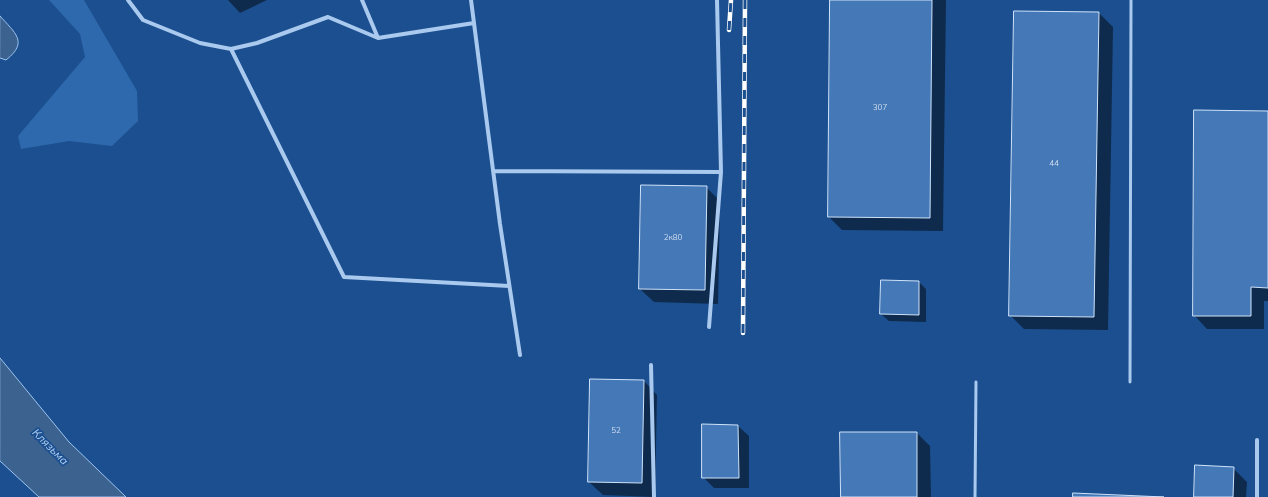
<!DOCTYPE html>
<meta charset="utf-8">
<style>
body{margin:0}
canvas{display:block;background:#1b4f8f}
</style>
<canvas width="1268" height="497"></canvas>
<script>
const ctx = document.querySelector('canvas').getContext('2d');
ctx.lineJoin = 'round';
function fillPath(path, color) {
  ctx.fillStyle = color;
  ctx.fill(path, 'evenodd');
}
function stroke(path, color, width, dash) {
  ctx.strokeStyle = color;
  ctx.lineWidth = width;
  ctx.lineCap = dash ? 'butt' : 'round';
  ctx.setLineDash(dash || []);
  ctx.stroke(path);
}
function drawText(font, color, halo, rows, align = 'center') {
  ctx.font = font + ' Mulish,sans-serif';
  ctx.lineWidth = 3.5;
  ctx.setLineDash([]);
  ctx.textBaseline = 'middle';
  ctx.strokeStyle = halo;
  ctx.fillStyle = color;
  for (const [text, x, y, turn = 0] of rows) {
    ctx.save();
    ctx.translate(x, y);
    ctx.rotate((+turn || 0) * Math.PI / 180);
    ctx.textAlign = isNaN(turn) ? turn : align;
    if (halo) ctx.strokeText(text, 0, 0);
    ctx.fillText(text, 0, 0);
    ctx.restore();
  }
}
fillPath(new Path2D(`
 M49,0H84L137,91L138,121L112,146L69,141L21,149L18,136L85,57L80,34Z`), '#2e69ad');
const water = new Path2D(`
 M0,16C15,33 29,42 6,60L0,58Z
 M0,358L69,442L126,497H39L0,461Z`);
fillPath(water, '#3c6290');
stroke(water, '#9cc4f0', 1);
fillPath(new Path2D(`
 M228,0H267L240,13Z
 M831,0H946L943,231L842,230L829,217Z
 M1099,13L1113,27L1108,330L1024,329L1010,315Z
 M1268,112V301H1264V329H1207L1194,315Z
 M706,187L720,201L718,304L654,302L640,289Z
 M919,282L926,289V322L889,321L881,314Z
 M644,381L657,395L655,497L603,495L589,482Z
 M738,426L749,436V488H714L703,477Z
 M917,433L930,446L931,497H842Z
 M1233,468L1247,482L1246,497H1195Z`), '#0007');
const building = new Path2D(`
 M830,0H932L930,218L828,217Z
 M1014,11L1099,12L1094,317L1009,316Z
 M1194,110L1268,111V288L1251,287V316H1193Z
 M641,185L707,186L705,290L639,289Z
 M881,280L919,281V315L880,314Z
 M590,379L644,380L642,483L588,482Z
 M702,424L738,425L739,478H702Z
 M840,432H917V497H841Z
 M1195,465L1234,467L1233,497H1194Z
 M1073,493L1164,497H1073Z`);
fillPath(building, '#4478b7');
stroke(building, '#cfe3fa', 1);
stroke(new Path2D(`
 M1130,382L1131,0
 M975,497L976,382`), '#a9c9ee', 3);
stroke(new Path2D(`
 M128,0L143,20L200,43L231,49L257,43L328,17L378,38L474,23
 M362,0L378,38
 M471,0L500,224L520,355
 M231,49L344,277L509,286
 M493,171L721,172L717,0
 M709,327L721,172
 M651,365L654,497
 M1257,497V440`), '#a9c9ee', 4);
const rail = new Path2D(`
 M729,30L731,0
 M743,333L745,0`);
stroke(rail, '#fff', 4.5);
stroke(rail, '#1b4f8f', 3, [9]);
drawText('8px', '#d0dded', null, [
 ["307",880,108],
 ["44",1054,164],
 ["2к80",673,238],
 ["52",616,431]
]);
drawText('italic 11px', '#b5d3f5', '#1b4f8f', [
 ["Клязьма",50,447,45]
]);
</script>
